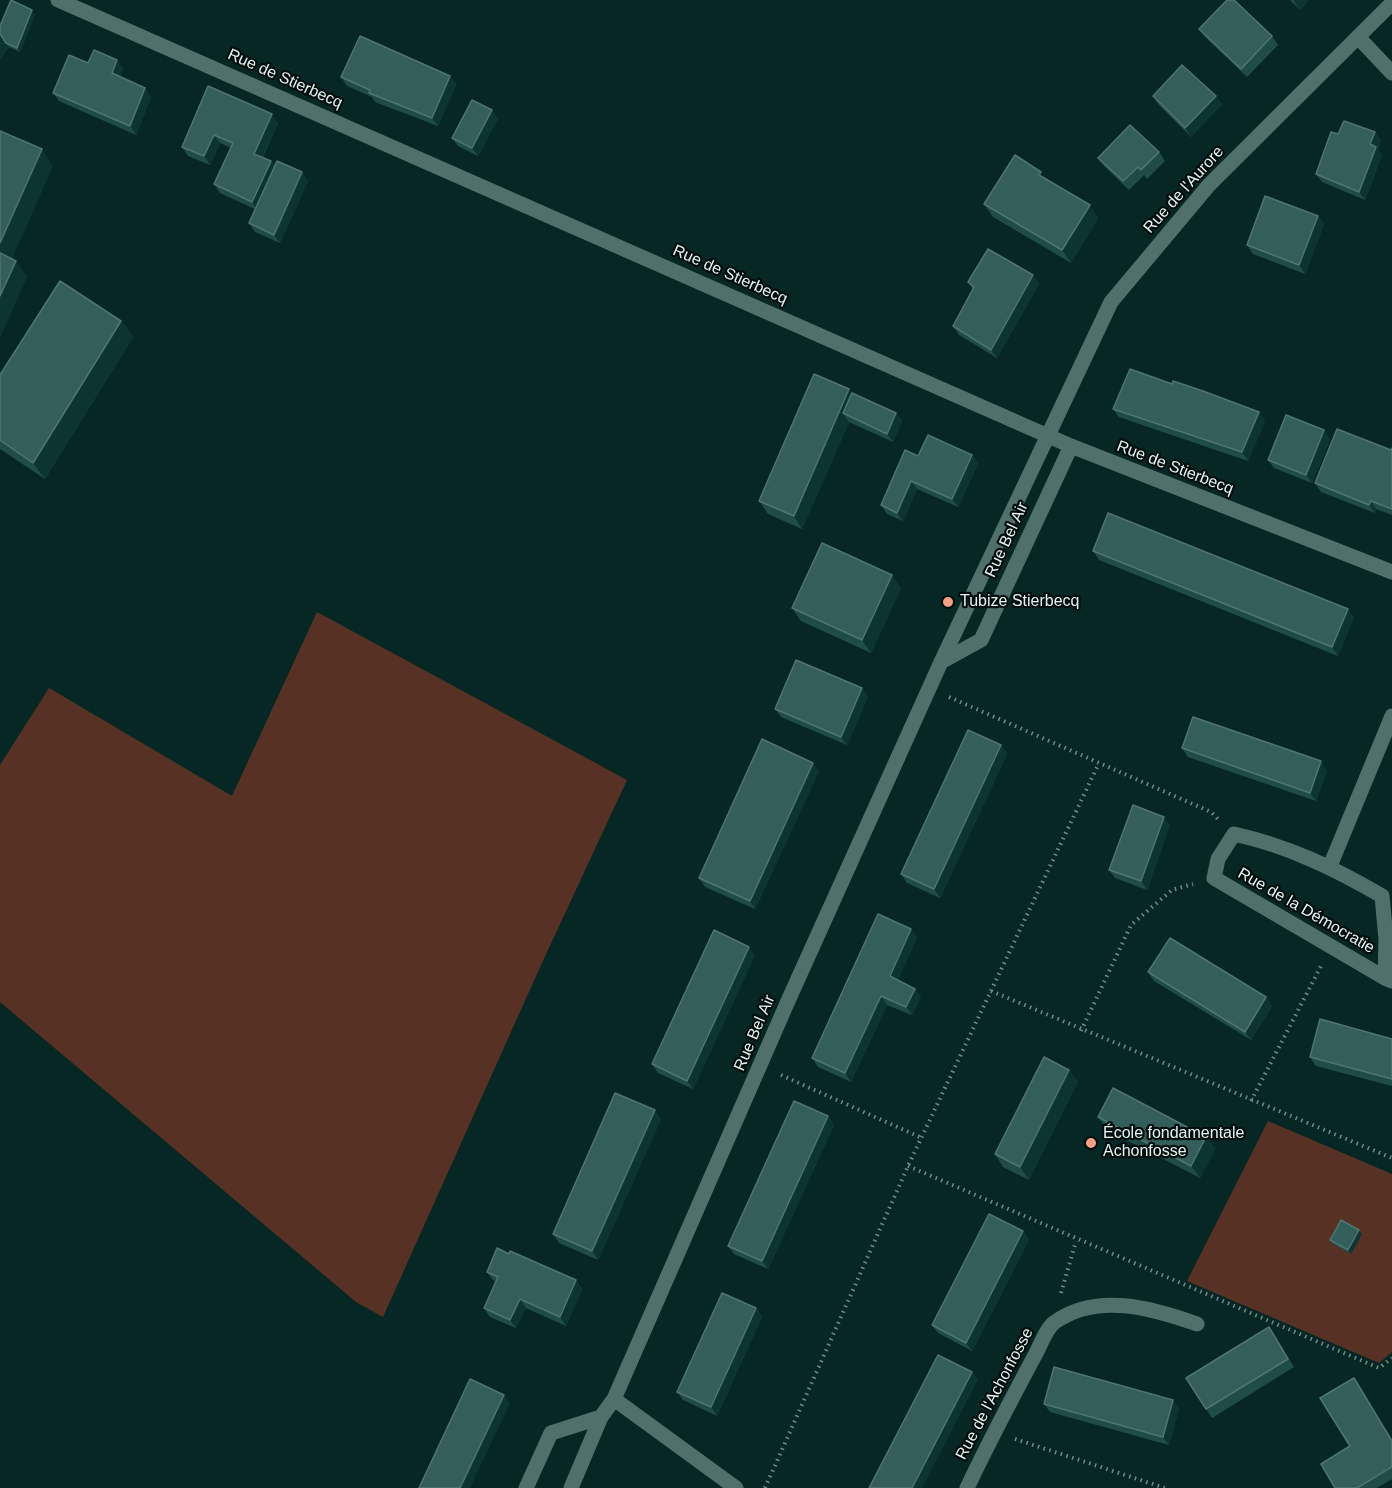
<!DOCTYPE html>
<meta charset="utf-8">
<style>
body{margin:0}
canvas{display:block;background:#072724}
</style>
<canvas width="1392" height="1488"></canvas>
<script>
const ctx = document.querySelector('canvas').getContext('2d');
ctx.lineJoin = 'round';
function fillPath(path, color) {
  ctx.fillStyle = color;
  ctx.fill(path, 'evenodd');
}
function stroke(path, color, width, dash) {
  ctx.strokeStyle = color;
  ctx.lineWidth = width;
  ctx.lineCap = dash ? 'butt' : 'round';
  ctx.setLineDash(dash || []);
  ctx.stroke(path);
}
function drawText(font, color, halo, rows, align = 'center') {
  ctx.font = font + ' Helvetica,sans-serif';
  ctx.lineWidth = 4.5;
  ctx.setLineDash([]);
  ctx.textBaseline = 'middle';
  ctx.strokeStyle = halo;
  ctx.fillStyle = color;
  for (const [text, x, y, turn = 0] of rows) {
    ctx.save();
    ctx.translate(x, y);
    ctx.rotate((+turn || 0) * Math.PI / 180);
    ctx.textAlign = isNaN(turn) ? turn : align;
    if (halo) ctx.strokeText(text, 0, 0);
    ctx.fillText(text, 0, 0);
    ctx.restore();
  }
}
fillPath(new Path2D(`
 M317,612L627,780L541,965L383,1317L356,1302L0,1002V765L49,688L232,796Z
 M1268,1121L1392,1174V1352L1379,1363L1187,1281Z`), '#573124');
stroke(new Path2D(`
 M949,697L1211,812L1218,819
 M991,991L1392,1158
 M1081,1031L1131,925L1172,890L1193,884
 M781,1075L922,1138
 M1251,1101L1321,966
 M908,1166L1379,1368L1392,1358
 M1061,1293L1076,1241
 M1015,1439L1165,1488
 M765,1488L908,1166L1098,765`), '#728b88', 4, [1.5, 4.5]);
stroke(new Path2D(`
 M58,0L1071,446L1392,572
 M1358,37L1392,73
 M941,662L981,640L1071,446
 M1330,866L1392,716
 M1385,978L1386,939L1382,896C1334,868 1288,846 1234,834L1218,859L1214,878L1385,978L1392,981
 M614,1399L736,1488
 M526,1488L551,1433L601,1417
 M571,1488L601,1417L614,1399L788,1001L941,662L1111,302L1209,185L1392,3
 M967,1488C988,1444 1011,1400 1034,1357C1040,1347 1046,1328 1055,1322C1097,1292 1152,1308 1197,1324`), '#50706c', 15);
fillPath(new Path2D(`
 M1290,0H1309L1300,10Z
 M35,15L20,52L9,47L0,59V26Z
 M1199,29L1272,36L1278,45L1247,77L1205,37Z
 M117,60L123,69L120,77L151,97L136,135L59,101L53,93L88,63Z
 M450,76L456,85L438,126L375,102L372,97L347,86L341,77Z
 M208,86L278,123L263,157L271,161L275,166L302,172L308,181L280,243L255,232L249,223L255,209L220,193L214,184L231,148L220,143L210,165L188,156L182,147Z
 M1153,96L1222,104L1191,137L1159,105Z
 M498,119L478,156L458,146L452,138Z
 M1375,132L1381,141L1378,149L1382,155L1365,200L1322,182L1316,174L1338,134Z
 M1159,152L1165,161L1147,179L1144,175L1129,190L1104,166L1098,158Z
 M1046,179L1098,218L1071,263L993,217L984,204Z
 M1318,216L1324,224L1305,274L1253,254L1247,245Z
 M1033,275L1039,284L997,358L959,335L953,326L973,290L968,282Z
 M121,321L133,337L45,479L0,449V375Z
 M1172,384L1259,412L1265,421L1248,461L1119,417L1113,409Z
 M852,393L896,413L902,421L893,442L849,422L802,529L768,514L759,501Z
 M1330,439L1312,483L1274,468L1268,460Z
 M1392,448V515L1376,509L1375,513L1321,492L1315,483L1391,450Z
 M972,455L978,463L958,507L917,489L903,521L887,514L881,505L918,456Z
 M1093,551L1354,617L1338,656L1099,560Z
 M901,588L871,653L801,621L792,608Z
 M868,696L847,745L781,717L775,709Z
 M1001,745L1007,754L940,898L907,883L901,874Z
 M1182,748L1327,770L1316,801L1188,757Z
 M813,763L819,771L755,909L705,887L699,878Z
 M1170,825L1147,890L1115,878L1109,870Z
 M917,937L898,980L915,989L921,997L912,1015L887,1005L851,1082L818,1067L812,1058Z
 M755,955L693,1089L658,1073L652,1064Z
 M1148,972L1266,997L1272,1006L1251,1040L1154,981Z
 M1392,1039V1086L1316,1066L1310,1057Z
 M1078,1082L1029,1180L1003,1167L995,1154Z
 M1098,1117L1206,1137L1215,1149L1200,1178L1107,1130Z
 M661,1119L598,1260L559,1243L553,1234Z
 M834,1125L768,1269L734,1254L728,1246Z
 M1023,1231L1029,1240L972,1351L938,1333L932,1325Z
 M1362,1234L1351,1254L1333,1244L1330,1240Z
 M509,1254L576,1280L582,1289L566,1326L526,1308L516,1328L490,1317L484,1308L496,1282L493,1280L487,1272Z
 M756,1308L762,1317L717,1416L683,1400L677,1392Z
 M1269,1327L1294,1367L1212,1418L1206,1409Z
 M1354,1378L1392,1440V1479L1377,1488H1335L1350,1446Z
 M1173,1400L1179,1409L1169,1445L1050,1412L1044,1404Z`), '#1f4c47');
fillPath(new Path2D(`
 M1295,0H1309L1300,10L1294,1Z
 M32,10L35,15L20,52L17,48Z
 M0,34L9,47L0,59Z
 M117,60L123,69L118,82L112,73Z
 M450,76L456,85L438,126L432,118Z
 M145,88L151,97L136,135L130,126Z
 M1216,96L1222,104L1191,137L1185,128Z
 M492,110L498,119L478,156L472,148Z
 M272,114L278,123L260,162L254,154Z
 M1375,132L1381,141L1378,149L1382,155L1365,200L1359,192L1370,144Z
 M214,135L220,143L210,165L204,156Z
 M42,149L53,166L8,268L0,257V243Z
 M271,161L277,170L258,211L252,202Z
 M302,172L308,181L280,243L274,235Z
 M1090,205L1098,218L1071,263L1062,250Z
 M1318,216L1324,224L1305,274L1299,265Z
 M16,261L27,277L0,338V296Z
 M1033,275L1039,284L997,358L991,350Z
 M121,321L133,337L45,479L33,463Z
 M849,389L858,401L843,413L849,422L802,529L794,516Z
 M1259,412L1265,421L1248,461L1242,452Z
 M896,413L902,421L893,442L887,434Z
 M1324,430L1330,439L1312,483L1306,475Z
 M972,455L978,463L958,507L952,499Z
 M911,481L917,489L903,521L897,513Z
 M1371,501L1376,509L1375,513L1369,505Z
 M892,575L901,588L871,653L862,640Z
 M1348,609L1354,617L1338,656L1332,647Z
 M862,688L868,696L847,745L841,737Z
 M1001,745L1007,754L940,898L934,889Z
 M1321,761L1327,770L1316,801L1310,793Z
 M813,763L819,771L755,909L750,901Z
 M1164,817L1170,825L1147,890L1141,881Z
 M911,929L917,937L896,985L890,976Z
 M749,947L755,955L693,1089L687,1081Z
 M915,989L921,997L912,1015L906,1007Z
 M881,996L887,1005L851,1082L845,1073Z
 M1266,997L1272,1006L1251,1040L1245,1032Z
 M1069,1070L1078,1082L1029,1180L1020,1167Z
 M655,1110L661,1119L598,1260L592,1251Z
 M828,1116L834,1125L768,1269L762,1261Z
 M1206,1137L1215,1149L1200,1178L1191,1166Z
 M1359,1230L1362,1234L1351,1254L1348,1250Z
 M1023,1231L1029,1240L972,1351L966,1343Z
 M576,1280L582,1289L566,1326L560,1317Z
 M520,1299L526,1308L516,1328L510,1320Z
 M756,1308L762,1317L717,1416L711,1407Z
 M972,1372L978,1380L922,1488H912Z
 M504,1395L510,1403L470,1488H460Z
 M1173,1400L1179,1409L1169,1445L1163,1437Z`), '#0c3531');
const building = new Path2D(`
 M11,0L32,10L17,48L6,43L0,34V26Z
 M1227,0H1234L1272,36L1241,69L1199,29Z
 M360,36L450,76L432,118L369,93L370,90L341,77Z
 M94,50L117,60L112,73L145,88L130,126L53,93L69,55L88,63Z
 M1182,65L1216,96L1185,128L1153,96Z
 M208,86L272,114L254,154L271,161L252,202L214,184L233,143L214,135L204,156L182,147Z
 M472,100L492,110L472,148L452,138Z
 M1344,121L1375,132L1370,144L1376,147L1359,192L1316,174L1331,132L1338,134Z
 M1130,125L1159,152L1141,170L1138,167L1123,181L1098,158Z
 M0,131L42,149L0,243Z
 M1015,155L1041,172L1039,175L1090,205L1062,250L984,204Z
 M277,161L302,172L274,235L249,223Z
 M1265,196L1318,216L1299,265L1247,245Z
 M988,249L1033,275L991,350L953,326L974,287L968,282Z
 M0,253L16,261L0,296Z
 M60,281L121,321L33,463L0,440V375Z
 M1130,369L1172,384L1173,381L1203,391L1259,412L1242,452L1113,409Z
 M814,374L849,389L794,516L759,501Z
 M852,393L896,413L887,434L843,413Z
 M1286,415L1324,430L1306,475L1268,460Z
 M1337,429L1391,450L1392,448V509L1371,501L1369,505L1315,483Z
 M928,435L972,455L952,499L911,481L897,513L881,505L905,450L918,456Z
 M1108,513L1348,609L1332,647L1093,551Z
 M822,543L892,575L862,640L792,608Z
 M796,660L862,688L841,737L775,709Z
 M1193,717L1321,761L1310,793L1182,748Z
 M968,730L1001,745L934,889L901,874Z
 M762,739L813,763L750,901L699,878Z
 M1133,805L1164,817L1141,881L1109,870Z
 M878,914L911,929L890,976L915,989L906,1007L881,996L845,1073L812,1058Z
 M714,930L749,947L687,1081L652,1064Z
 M1170,938L1266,997L1245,1032L1148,972Z
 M1320,1019L1392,1039V1079L1310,1057Z
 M1044,1057L1069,1070L1020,1167L995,1154Z
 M1113,1088L1206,1137L1191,1166L1098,1117Z
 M615,1093L655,1110L592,1251L553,1234Z
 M794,1101L828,1116L762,1261L728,1246Z
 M989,1214L1023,1231L966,1343L932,1325Z
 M1341,1220L1359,1230L1348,1250L1330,1240Z
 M497,1248L509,1254L510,1251L576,1280L560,1317L520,1299L510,1320L484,1308L498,1277L487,1272Z
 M722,1293L756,1308L711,1407L677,1392Z
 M1269,1327L1288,1359L1206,1409L1186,1378Z
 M938,1355L972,1372L912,1488H869Z
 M1054,1367L1173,1400L1163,1437L1044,1404Z
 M1354,1378L1392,1441V1467L1357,1488H1335L1321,1464L1350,1446L1320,1398Z
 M470,1379L504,1395L460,1488H419Z`);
fillPath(building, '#345e59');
stroke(building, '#4f7571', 1.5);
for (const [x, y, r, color] of [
 [948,602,6,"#f39f83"],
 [1091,1143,6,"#f39f83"]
]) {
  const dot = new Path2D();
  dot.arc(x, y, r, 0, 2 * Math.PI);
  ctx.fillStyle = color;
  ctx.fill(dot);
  stroke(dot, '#030d0c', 2);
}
drawText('16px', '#e2f3f0', '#030d0c', [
 ["Rue de Stierbecq",285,79,24],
 ["Rue de l'Aurore",1184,190,-48],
 ["Rue de Stierbecq",730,275,24],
 ["Rue de Stierbecq",1175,468,21],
 ["Rue Bel Air",1007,540,-65],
 ["Rue de la Démocratie",1306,911,30],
 ["Rue Bel Air",755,1033,-67],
 ["Rue de l'Achonfosse",995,1394,-62]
]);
drawText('16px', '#e2f3f0', '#030d0c', [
 ["Tubize Stierbecq",960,602],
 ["École fondamentale",1103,1134],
 ["Achonfosse",1103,1152]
], 'left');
</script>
